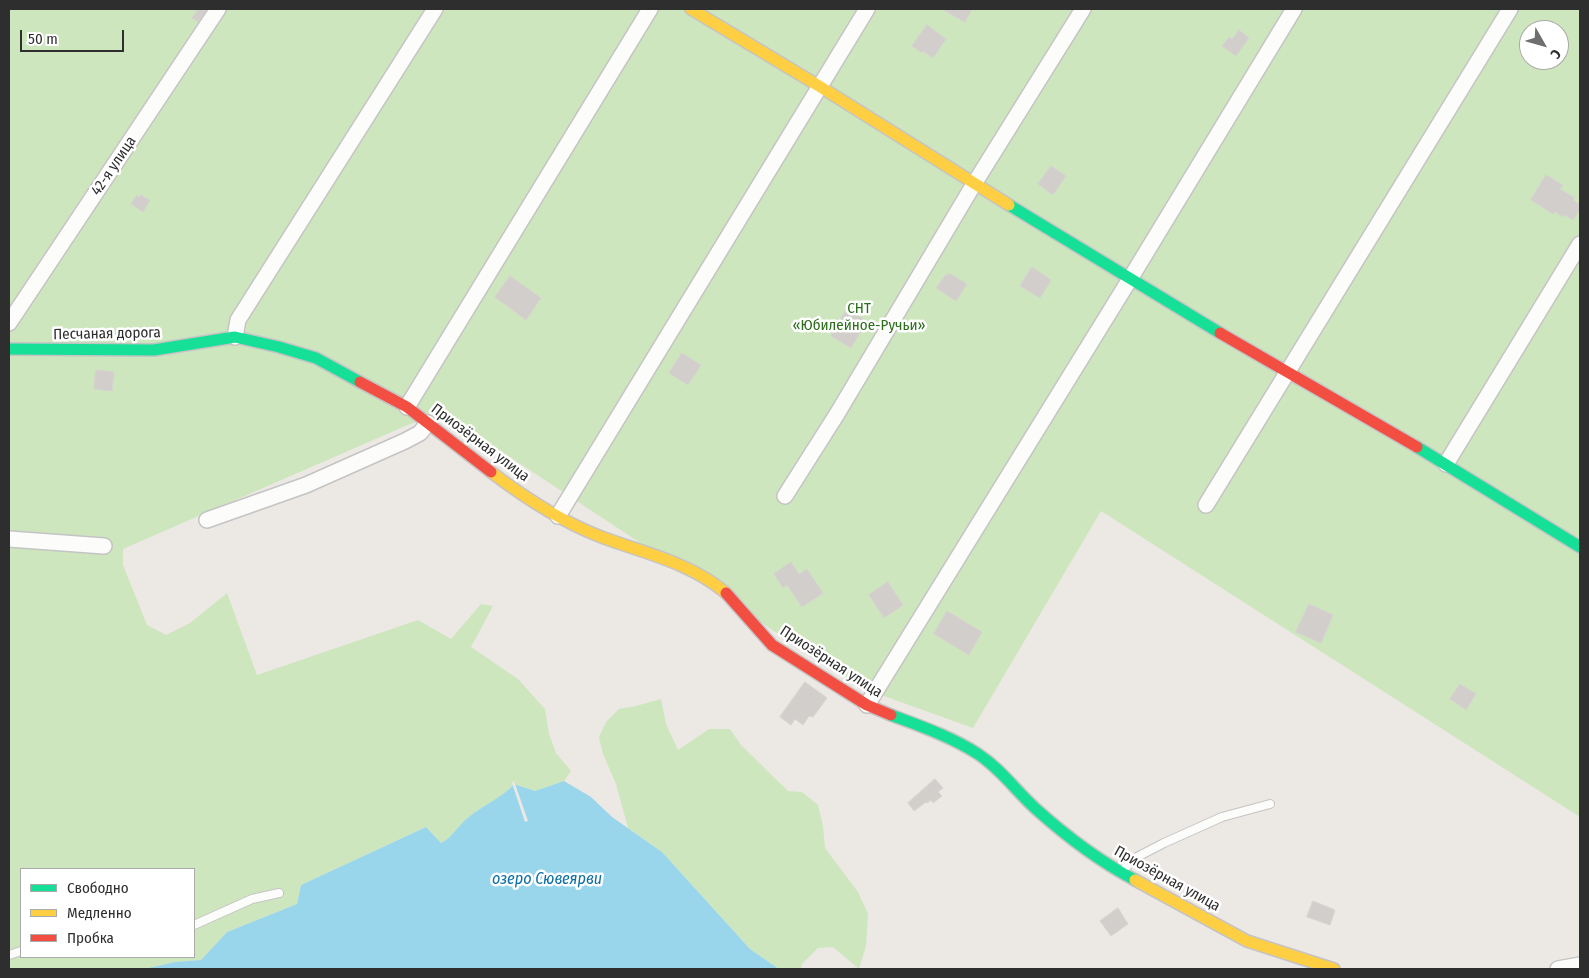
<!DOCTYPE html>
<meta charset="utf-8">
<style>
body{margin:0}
#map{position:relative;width:1589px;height:978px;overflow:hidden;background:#ece8e4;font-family:"Fira Sans Condensed",sans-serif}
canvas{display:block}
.frame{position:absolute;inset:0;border:10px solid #2e2e2e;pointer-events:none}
.legend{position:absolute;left:20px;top:868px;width:175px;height:90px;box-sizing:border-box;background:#fff;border:1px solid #ababab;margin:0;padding:6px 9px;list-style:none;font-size:15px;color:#2e2e2e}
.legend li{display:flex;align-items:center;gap:10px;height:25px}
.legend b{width:25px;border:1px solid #ababab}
.north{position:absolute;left:1519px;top:20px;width:50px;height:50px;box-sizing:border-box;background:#fff;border:1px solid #ababab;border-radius:50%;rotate:128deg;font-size:14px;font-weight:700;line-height:20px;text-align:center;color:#2e2e2e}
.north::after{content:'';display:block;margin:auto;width:18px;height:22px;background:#706f6e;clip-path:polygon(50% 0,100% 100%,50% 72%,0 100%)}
.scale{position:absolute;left:20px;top:30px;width:104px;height:22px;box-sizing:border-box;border:2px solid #2e2e2e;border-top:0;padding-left:6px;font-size:15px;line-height:18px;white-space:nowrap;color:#2e2e2e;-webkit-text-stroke:4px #fff;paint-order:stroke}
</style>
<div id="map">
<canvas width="1589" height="978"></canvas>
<div class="frame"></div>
<ul class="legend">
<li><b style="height:6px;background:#16e098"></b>Свободно</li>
<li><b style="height:6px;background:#ffcf43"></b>Медленно</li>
<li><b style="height:6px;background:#f24e42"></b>Пробка</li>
</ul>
<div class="north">С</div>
<div class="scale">50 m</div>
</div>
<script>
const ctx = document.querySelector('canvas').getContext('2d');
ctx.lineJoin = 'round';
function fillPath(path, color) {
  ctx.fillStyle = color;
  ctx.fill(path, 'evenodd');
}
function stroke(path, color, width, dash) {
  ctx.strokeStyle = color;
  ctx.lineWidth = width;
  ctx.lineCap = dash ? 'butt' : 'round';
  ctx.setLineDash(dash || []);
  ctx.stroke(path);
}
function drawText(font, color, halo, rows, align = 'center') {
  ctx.font = font + ' "Fira Sans Condensed",sans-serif';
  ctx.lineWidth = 5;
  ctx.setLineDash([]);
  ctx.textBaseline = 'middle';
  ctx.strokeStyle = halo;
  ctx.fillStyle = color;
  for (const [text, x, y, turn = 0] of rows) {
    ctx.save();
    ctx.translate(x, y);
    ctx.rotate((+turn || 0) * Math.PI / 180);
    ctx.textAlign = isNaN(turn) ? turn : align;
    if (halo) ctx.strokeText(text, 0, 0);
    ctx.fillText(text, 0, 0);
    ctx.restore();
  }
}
fillPath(new Path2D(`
 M9,9H1580V817L1101,511L973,728L859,687L440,411L123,549V565L147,625L166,635L190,623L227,593L257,675L418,620L451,639L481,604L493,606L471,647L518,679L545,709L549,734L556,753L571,771L564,781L535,791L514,784C501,799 485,804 470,816C459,825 453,837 441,843L426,827L301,885L297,904L227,932L201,960L175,962L144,969H9ZM1529,30H1559V60H1529ZM21,869H194V957H21Z
 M661,699L666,724L678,750L709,729H730L741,745L788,791L802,792L818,805L823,826L825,848L858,892L868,914L866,946L859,969L833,947L818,948L802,964L801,969H779L750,949L662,852L628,828L616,784L603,754L599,737L606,722L619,709L636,706Z`), '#cee6be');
fillPath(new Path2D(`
 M564,781L591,797L612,817L662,852L750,949L779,969H113H144L175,962L201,960L227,932L297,904L301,885L426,827L441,843C453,837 459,824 470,816C485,804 502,798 514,784L535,791Z`), '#99d6ec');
fillPath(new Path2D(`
 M514,781L528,821L525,822L512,783Z`), '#ece8e4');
const building = new Path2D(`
 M199,9H207L198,22L192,18Z
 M942,9H972L965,22Z
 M927,25L946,39L933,58L923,51L922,53L912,46Z
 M1239,30L1249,38L1236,56L1222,46L1229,37L1232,39Z
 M1051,166L1066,176L1053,195L1038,184Z
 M1546,175L1563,185L1560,189L1575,198L1573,200L1580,205V209L1573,220L1565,215L1564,217L1555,212L1553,214L1531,200Z
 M137,195L139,197L141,195L150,200L143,212L131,204Z
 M1032,267L1051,280L1040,298L1020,286Z
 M949,273L967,284L956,301L936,288L946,274L948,275Z
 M510,276L541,298L526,320L495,297Z
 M845,312L851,316L853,313L867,321L851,348L831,336Z
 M682,353L701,365L688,385L669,373Z
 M96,370L114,372L112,391L94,389Z
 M791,562L799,574L807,569L823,593L802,607L787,585L783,588L774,574Z
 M888,582L903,605L884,618L869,595Z
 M1309,604L1333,615L1321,643L1296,632Z
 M947,611L982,632L969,655L934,634Z
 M805,682L827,698L813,717L809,716L803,725L795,719L791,725L780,717Z
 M1460,684L1476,694L1466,710L1450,699Z
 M935,779L943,788L938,792L942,796L933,803L931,800L927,803L926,802L914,811L908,803Z
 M1313,901L1335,910L1330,925L1307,917Z
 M1118,908L1128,924L1111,936L1100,921Z`);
fillPath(building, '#d1cecb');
stroke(building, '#d7d4d0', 1);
const lane = new Path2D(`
 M1122,871L1137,857L1164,843L1222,817L1270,804
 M194,925L252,899L279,893
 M9,955L21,951`);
const street = new Path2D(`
 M9,323L218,9
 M235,337L238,320L435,9
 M407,407L650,9
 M1446,464L1580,244
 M785,496L837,414L974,184L1083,9
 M1206,505L1510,9
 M558,516L867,9
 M207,520L306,485L405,441L420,433L428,423
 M9,539L104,546
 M867,705L1130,279L1294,9
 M1558,969L1580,965`);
const fast = new Path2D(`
 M1009,205L1220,333
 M9,349L154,350L235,337L279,347L316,358L360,382
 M1417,447L1580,547
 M891,715C920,726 952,737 978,754C1001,769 1016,791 1036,809C1066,836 1099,861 1135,880`);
const slow = new Path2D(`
 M691,9L819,86L1009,205
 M491,472C525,498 564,523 604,538C645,553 691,563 726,593
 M1135,880L1247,941L1334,969`);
const jam = new Path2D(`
 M1220,333L1417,447
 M360,382L407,407L491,472
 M726,593L772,645L867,705L891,715`);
stroke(lane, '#c5c4c5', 10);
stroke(street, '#c5c4c5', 18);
stroke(fast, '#c5c4c5', 14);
stroke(slow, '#c5c4c5', 14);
stroke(jam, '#c5c4c5', 14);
stroke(lane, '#fcfcfb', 8);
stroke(street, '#fcfcfb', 15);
stroke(fast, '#16e098', 11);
stroke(slow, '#ffcf43', 11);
stroke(jam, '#f24e42', 11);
drawText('15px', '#2e2e2e', '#fff', [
 ["42-я улица",114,166,-56],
 ["Песчаная дорога",107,334,-1],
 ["Приозёрная улица",480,443,37],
 ["Приозёрная улица",831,662,33],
 ["Приозёрная улица",1167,879,29]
]);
drawText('15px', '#2c6e1b', '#fff', [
 ["СНТ",859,309],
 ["«Юбилейное-Ручьи»",859,326]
]);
drawText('italic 16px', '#0d6fa3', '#fff', [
 ["озеро Сювеярви",547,880]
]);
</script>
